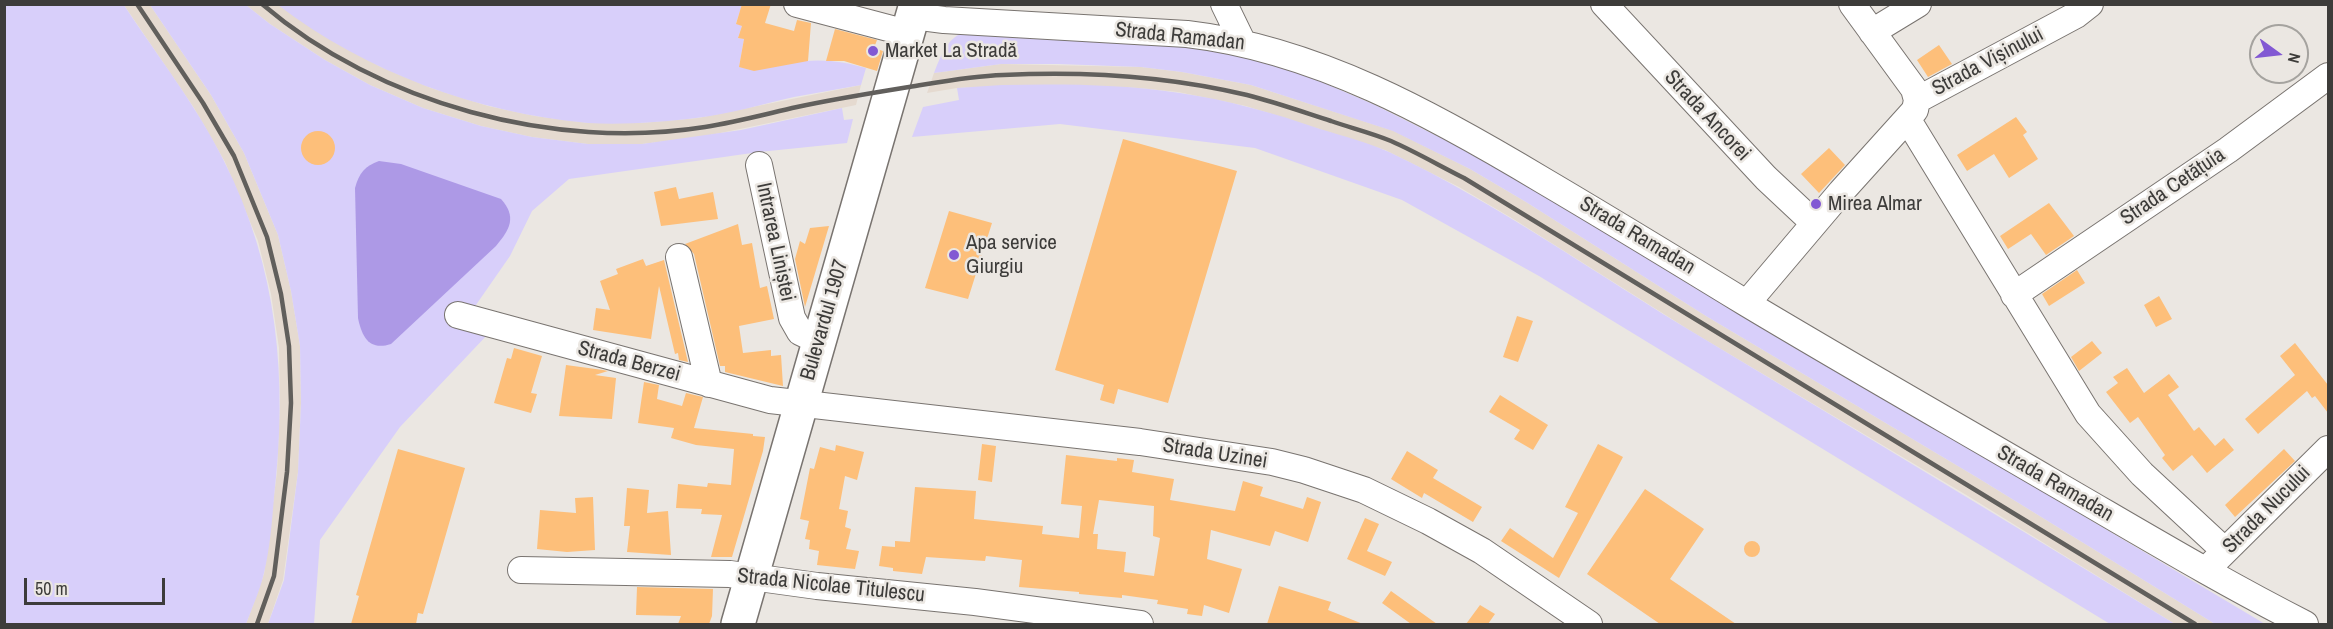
<!DOCTYPE html>
<meta charset="utf-8">
<style>
body{margin:0}
#map{position:relative;width:2333px;height:629px;overflow:hidden;background:#ebe7e2;font-family:"Archivo Narrow",sans-serif}
canvas{display:block}
.frame{position:absolute;inset:0;border:6px solid #3d3c3a;pointer-events:none}
.north{position:absolute;left:2249px;top:24px;width:60px;height:60px;box-sizing:border-box;background:#ebe7e2;border:2px solid #a5a39f;border-radius:50%;rotate:105deg;font-size:16px;font-weight:700;line-height:24px;text-align:center;color:#3d3c3a}
.north::after{content:'';display:block;margin:auto;width:21px;height:27px;background:#8259d3;clip-path:polygon(50% 0,100% 100%,50% 72%,0 100%)}
.scale{position:absolute;left:24px;top:578px;width:141px;height:27px;box-sizing:border-box;border:3px solid #3d3c3a;border-top:0;padding-left:8px;font-size:18px;line-height:21px;white-space:nowrap;color:#3d3c3a;-webkit-text-stroke:4px #ebe7e2;paint-order:stroke}
</style>
<div id="map">
<canvas width="2333" height="629"></canvas>
<div class="frame"></div>
<div class="north">N</div>
<div class="scale">50 m</div>
</div>
<script>
const ctx = document.querySelector('canvas').getContext('2d');
ctx.lineJoin = 'round';
function fillPath(path, color) {
  ctx.fillStyle = color;
  ctx.fill(path, 'evenodd');
}
function stroke(path, color, width, dash) {
  ctx.strokeStyle = color;
  ctx.lineWidth = width;
  ctx.lineCap = dash ? 'butt' : 'round';
  ctx.setLineDash(dash || []);
  ctx.stroke(path);
}
function drawText(font, color, halo, rows, align = 'center') {
  ctx.font = font + ' "Archivo Narrow",sans-serif';
  ctx.lineWidth = 5;
  ctx.setLineDash([]);
  ctx.textBaseline = 'middle';
  ctx.strokeStyle = halo;
  ctx.fillStyle = color;
  for (const [text, x, y, turn = 0] of rows) {
    ctx.save();
    ctx.translate(x, y);
    ctx.rotate((+turn || 0) * Math.PI / 180);
    ctx.textAlign = isNaN(turn) ? turn : align;
    if (halo) ctx.strokeText(text, 0, 0);
    ctx.fillText(text, 0, 0);
    ctx.restore();
  }
}
fillPath(new Path2D(`
 M124,5H150L211,95L244,153L278,235L291,291L300,346L301,403L298,472L283,580L268,624H246L264,574L277,472L280,404L279,348L271,294L258,241L225,162L194,108Z
 M246,5H278L379,66L431,88L488,106L535,116L589,123H640L698,118L861,85L856,105L701,137L642,144H588L532,137L481,126L423,108L370,85L325,60L270,24Z
 M1001,64L1141,67L1182,72L1251,85L1394,131L1470,169L1526,202L1706,316L1978,478L2215,624H2175L1968,496L1694,333L1515,220L1459,187L1385,150L1246,106L1178,92L1139,88L1057,85L957,88L927,93L934,73Z`), '#e5dad0');
fillPath(new Path2D(`
 M4,5H124C158,57 197,106 224,161C278,268 288,379 274,497C272,522 270,548 264,573C260,590 252,608 246,624H5Z
 M150,5H246L270,24L325,60L370,85L423,108L481,126L532,137L588,144H642L741,130L842,108L844,120L853,119L847,143L759,152L569,179L532,211L510,256L462,325L489,333L400,427L320,540L314,624H268L284,580L298,472L301,403L300,346L291,291L278,235L244,153L211,95Z
 M278,5H742L736,23L742,26L738,38L744,39L739,67C762,72 782,64 805,61C826,59 846,62 866,68L861,85C839,89 816,93 794,97C762,104 730,114 696,118C661,122 624,125 588,123C477,113 366,72 278,5Z
 M962,33L1186,47L1237,54L1301,73L1375,105L1451,143L1541,193L2265,624H2215L1978,478L1706,316L1526,202L1470,169L1393,131L1251,85L1182,72L1141,67L1058,64H1001L934,73C940,58 946,40 962,33Z
 M1002,85C1061,84 1121,84 1180,93C1228,100 1274,113 1320,129C1343,136 1367,142 1389,152C1499,204 1597,275 1701,337C1860,432 2018,528 2175,624H2110L1539,276L1402,200L1255,148L1060,124L912,137L923,107L959,100L957,88Z`), '#d8cffa');
fillPath(new Path2D(`
 M379,161L401,164L501,199C517,217 510,229 496,246L391,344C369,351 362,337 358,318L355,188C359,173 365,166 379,161Z`), '#ad99e6');
fillPath(new Path2D(`
 M742,4H771L765,23L794,31L797,20L811,23L808,61L754,71L739,67L744,39L738,38L742,26L736,24Z
 M835,29L877,40L874,48L883,51L877,71L844,61H826Z
 M1939,45L1952,64L1928,77L1917,60Z
 M2016,117L2027,132L2023,135L2038,159L2009,178L1994,154L1967,171L1957,155Z
 M301 148a17 17 0 1 1 34 0a17 17 0 1 1-34 0Z
 M1123,139L1237,171L1168,403L1118,389L1114,404L1100,400L1104,385L1055,370Z
 M1829,148L1845,165L1819,193L1801,174Z
 M676,187L679,199L713,192L718,219L661,226L654,192Z
 M2049,203L2074,236L2046,255L2031,234L2008,249L2000,236Z
 M949,211L992,223L968,299L925,288Z
 M738,224L742,245L752,243L760,288L767,286L774,319L739,326L743,353L771,350V356L781,355L783,386L725,372V366H720L694,254L685,244Z
 M829,226L805,307L795,259L800,241L805,244L810,228Z
 M643,259L646,266L664,260L688,362L679,360L678,353L675,354L659,286L651,339L593,330L596,308L610,310L600,281L618,274L616,269Z
 M2077,270L2085,283L2049,306L2042,294Z
 M2159,296L2172,319L2156,327L2144,305Z
 M1517,316L1533,321L1518,362L1503,357Z
 M2092,341L2102,353L2079,371L2071,357Z
 M2295,343L2328,385V413L2315,396L2312,398L2307,391L2258,434L2245,419L2295,375L2280,356Z
 M514,348L542,356L531,393L537,394L531,413L494,403L507,358L511,359Z
 M566,365L603,370L608,371L595,375L616,378L612,419L559,416Z
 M2127,368L2144,393L2169,374L2179,387L2168,395L2194,431L2199,427L2215,446L2224,438L2234,450L2207,473L2192,455L2173,471L2162,458L2165,455L2138,417L2130,423L2106,392L2118,383L2113,377Z
 M644,382L659,385L657,399L682,406L686,393L703,397L694,428L753,434V436L765,437L763,451L732,557H711L722,515L701,514L702,509L676,508L678,484L707,487L708,483L731,485L734,449L696,445L671,438L674,428L638,423Z
 M1500,395L1548,425L1533,450L1514,439L1520,430L1489,412Z
 M982,444L996,446L992,482L978,480Z
 M1598,444L1623,457L1559,578L1501,541L1510,528L1553,558L1578,513L1565,507Z
 M836,445L864,452L857,480L845,476L839,509L848,511L845,527L851,529L846,549L859,551L855,569L817,565L819,551L809,549L810,540L805,539L809,521L800,519L810,468L814,469L820,447L835,451Z
 M398,449L465,468L423,614L418,613L416,624H351L359,596L356,595Z
 M2284,449L2295,461L2235,517L2225,505Z
 M1407,451L1438,470L1433,478L1482,507L1473,522L1424,493L1422,498L1391,479Z
 M1066,455L1117,461V458L1134,460L1132,472L1174,479L1170,500L1235,511L1243,481L1263,487L1260,496L1303,509L1307,497L1321,502L1308,542L1275,531L1270,546L1211,530L1207,559L1242,569L1229,613L1204,605L1202,616L1187,614L1188,609L1157,604L1158,600L1122,595V598L1079,594V592L1019,587L1022,560L986,556L985,561L926,557L922,574L893,571V568L879,566L882,546L895,547V541L910,542L915,487L976,491L974,519L1043,526L1042,534L1079,538L1082,506L1061,504ZM1099,500L1154,506L1153,536L1160,538L1154,576L1124,572L1126,552L1097,549L1098,534H1093Z
 M627,488L649,490L647,513L668,511L671,555L627,552L630,526H624Z
 M1645,489L1704,529L1670,579L1736,624H1660L1587,574Z
 M593,497L595,550L567,552L537,549L540,510L576,513L575,498Z
 M1365,518L1379,524L1367,551L1392,562L1385,576L1347,559Z
 M1744 549a8 8 0 1 1 16 0a8 8 0 1 1-16 0Z
 M1279,586L1331,602L1328,610L1363,624H1267Z
 M637,587L713,589L712,616L709,624H678L681,616L636,615Z
 M1391,591L1437,624H1411L1382,603Z
 M1480,605L1495,614L1488,624H1466Z`), '#fdbf7a');
const minor = new Path2D(`
 M797,4L907,33
 M1224,4L1242,41
 M1604,4L1766,178L1814,223
 M913,16L944,20L1187,34C1316,49 1434,115 1544,181C1612,221 1679,262 1746,303C1846,363 1948,421 2049,480C2134,529 2218,580 2305,624
 M1872,32L1918,4
 M1917,100L2076,15L2090,4
 M1908,120L2088,414L2142,474L2225,551
 M759,165L792,318L800,332L819,341
 M679,257L709,384
 M2014,295L2228,150L2328,76
 M1747,303L1841,192L1915,110L1917,100L1914,89L1852,4
 M458,315L770,400L1140,442L1272,462L1304,470L1364,490L1428,521L1482,551L1589,624
 M2213,563L2328,449
 M521,570L730,574L817,586L975,602L1140,624`);
const major = new Path2D(`
 M738,624L916,4`);
stroke(minor, '#797470', 28);
stroke(major, '#797470', 36);
stroke(minor, '#fff', 26);
stroke(major, '#fff', 33);
stroke(new Path2D(`
 M137,4L203,103L234,156L267,237L281,294L289,346L291,403L287,472L274,576L257,624
 M262,4C379,104 554,151 705,127C736,122 766,114 797,107C834,99 872,93 909,87C940,82 971,76 1003,75C1084,71 1167,76 1247,95C1275,102 1303,112 1331,121C1351,128 1372,133 1391,141C1416,152 1440,166 1464,178L2195,624`), '#615f5c', 4.5);
for (const [x, y, r, color] of [
 [873,51,6,"#8259d3"],
 [1816,204,6,"#8259d3"],
 [954,255,6,"#8259d3"]
]) {
  const dot = new Path2D();
  dot.arc(x, y, r, 0, 2 * Math.PI);
  ctx.fillStyle = color;
  ctx.fill(dot);
  stroke(dot, '#ebe7e2', 2);
}
drawText('21px', '#3d3c3a', '#ebe7e2', [
 ["Strada Ramadan",1180,37,6],
 ["Strada Vișinului",1988,62,-28],
 ["Strada Ancorei",1707,116,47],
 ["Strada Cetățuia",2173,187,-34],
 ["Strada Ramadan",1637,236,31],
 ["Intrarea Liniștei",775,242,78],
 ["Bulevardul 1907",825,320,-74],
 ["Strada Berzei",629,362,15],
 ["Strada Uzinei",1215,454,9],
 ["Strada Ramadan",2055,484,30],
 ["Strada Nucului",2267,510,-45],
 ["Strada Nicolae Titulescu",831,586,6]
]);
drawText('21px', '#3d3c3a', '#ebe7e2', [
 ["Market La Stradă",885,51],
 ["Mirea Almar",1828,204],
 ["Apa service",966,243],
 ["Giurgiu",966,267]
], 'left');
</script>
